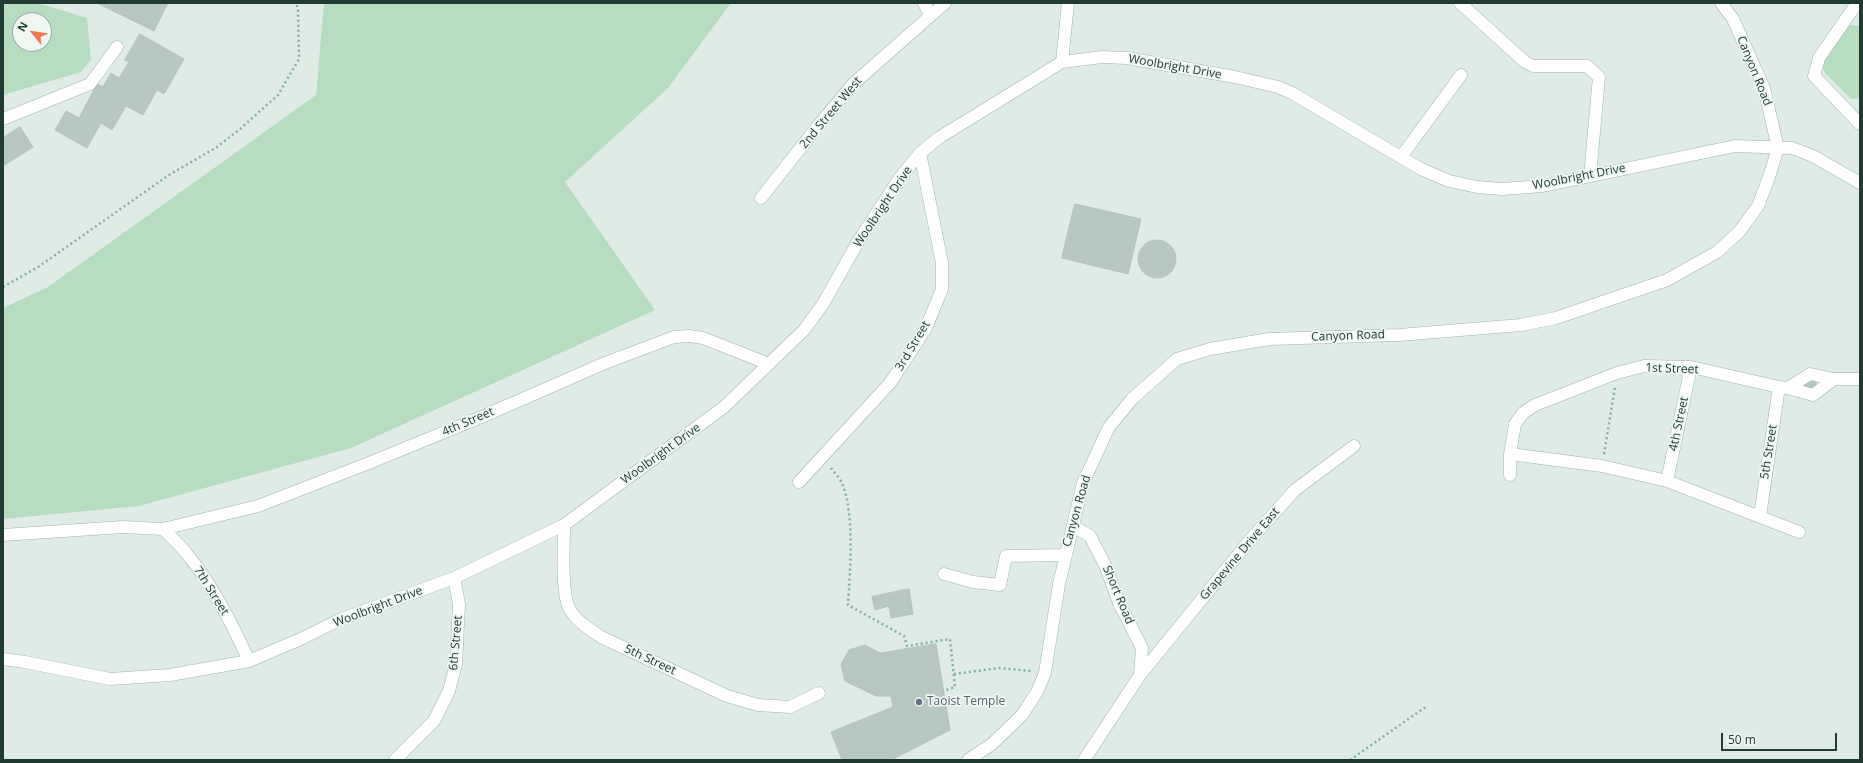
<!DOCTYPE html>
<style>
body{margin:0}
#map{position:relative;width:1863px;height:763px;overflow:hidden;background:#dfebe5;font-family:"Open Sans",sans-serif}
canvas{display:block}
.frame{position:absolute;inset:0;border:4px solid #203b33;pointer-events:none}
.north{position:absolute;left:12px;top:12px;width:40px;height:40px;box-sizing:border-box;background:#eff7f3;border:1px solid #9caca6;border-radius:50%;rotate:300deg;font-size:11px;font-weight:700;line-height:16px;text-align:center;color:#203b33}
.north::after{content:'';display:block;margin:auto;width:14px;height:18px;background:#f67852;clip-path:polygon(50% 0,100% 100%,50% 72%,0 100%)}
.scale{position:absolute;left:1721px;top:733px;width:116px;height:18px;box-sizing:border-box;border:2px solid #203b33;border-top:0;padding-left:5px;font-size:12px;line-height:14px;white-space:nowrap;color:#203b33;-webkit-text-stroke:3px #eff7f3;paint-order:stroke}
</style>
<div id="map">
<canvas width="1863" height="763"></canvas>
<div class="frame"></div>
<div class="north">N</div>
<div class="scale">50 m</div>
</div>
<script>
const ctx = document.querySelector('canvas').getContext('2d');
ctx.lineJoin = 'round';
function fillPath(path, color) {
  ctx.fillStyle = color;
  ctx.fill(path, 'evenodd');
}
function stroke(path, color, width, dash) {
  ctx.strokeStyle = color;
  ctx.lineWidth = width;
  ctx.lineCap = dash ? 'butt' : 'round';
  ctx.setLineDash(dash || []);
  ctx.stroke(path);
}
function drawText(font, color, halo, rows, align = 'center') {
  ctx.font = font + ' "Open Sans",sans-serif';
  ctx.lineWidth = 3.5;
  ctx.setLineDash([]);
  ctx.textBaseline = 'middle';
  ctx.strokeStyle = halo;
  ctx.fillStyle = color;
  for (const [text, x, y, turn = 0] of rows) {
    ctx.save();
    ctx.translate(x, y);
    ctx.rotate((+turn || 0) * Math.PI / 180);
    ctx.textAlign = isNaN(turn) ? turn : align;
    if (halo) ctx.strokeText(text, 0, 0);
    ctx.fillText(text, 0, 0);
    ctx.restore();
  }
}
fillPath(new Path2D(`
 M3,3H38L87,18L91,60L81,72L3,95ZM20,20H44V44H20Z
 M324,3H731L668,88L565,182L655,310L351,448L139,506L3,519V308L48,287L316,95Z
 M1841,24L1860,26V98L1851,99L1825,73L1819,57Z`), '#b7ddc0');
const building = new Path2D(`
 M100,3H168L154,31L99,4Z
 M140,34L184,59L164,94L157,90L143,115L126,106L112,130L101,123L87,148L55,130L66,111L79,118L97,84L103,87L111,73L119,78L129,62L125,60Z
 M20,127L33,147L3,166V138Z
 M1075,204L1141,219L1128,274L1062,258Z
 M1138 259a19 19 0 1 1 38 0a19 19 0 1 1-38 0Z
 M1815,379L1817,388L1806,390L1804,381Z
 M909,589L913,614L891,618L889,606L875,610L872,597Z
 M936,644L950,730L891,760H842L831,732L893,707L891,696H876L845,681L841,664L849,650L865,645L880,653Z`);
fillPath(building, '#b7c8c1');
stroke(building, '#b1c4bc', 1);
const minor = new Path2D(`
 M924,3L930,15
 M1460,3L1525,62L1533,66H1587L1599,77L1590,176
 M1857,3L1819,58L1814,76L1860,124
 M1062,62L1068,3
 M3,119L90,84L117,47
 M1401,157L1461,75
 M761,198L818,126L853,84L945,3
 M1788,388L1810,374L1834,379H1860
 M1510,454L1602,466L1667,481L1799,532
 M1510,475V454L1515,424L1523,413L1535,405L1617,373L1644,366L1691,367L1779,387L1788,388L1813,395L1834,379
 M1667,481L1691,367
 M799,482L890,383L925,330L942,289V263L920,153
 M1760,516L1779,387
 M564,525C564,546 561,591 569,608C576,621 589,629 601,637L727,696L758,705L790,707L819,693
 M1073,526L1090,536L1105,565L1119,603L1142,648L1140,675
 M163,529C171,537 179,544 186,553C213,585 232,624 249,661
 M3,535L123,527L163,529L258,506L369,463L479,418L605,363L674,337L690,336L703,338L769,364
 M944,574L973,582L1000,585L1006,556L1064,555
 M3,659L25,662L110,679L170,675L249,661L303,638L339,620L454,578L564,525L724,407L804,330L823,304L859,240L899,179L920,153L940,137L1062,62L1102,57L1127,58L1235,77L1278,87L1292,93L1421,169L1449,181L1477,187L1502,189L1543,186L1735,146L1792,148L1813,156L1860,183
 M395,760L434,721L449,691L456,664L459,604L454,578
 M968,760L992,744L1022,715L1037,692L1045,673L1059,584L1083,483L1109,427L1132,399L1177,359L1210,349L1269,339L1399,335L1521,325L1556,318L1667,280L1717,252L1739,232L1758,206L1768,180L1778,148L1764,88L1733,19L1721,3
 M1084,760L1140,675L1250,540L1295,490L1354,446`);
stroke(minor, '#a2b3ac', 13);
stroke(new Path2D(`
 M3,287L38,267L169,175L217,147L240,129L278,95L299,59L298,9L296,3
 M1604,454L1615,387
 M831,468C834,472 839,477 842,483C855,514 850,571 848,605L904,636L907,646L950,639L955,687L943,691
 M954,674L999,668L1031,671
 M1350,760L1427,706`), '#7eaf9f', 2.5, [2, 3]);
stroke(minor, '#fff', 12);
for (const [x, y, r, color] of [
 [919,702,4,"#6b7280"]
]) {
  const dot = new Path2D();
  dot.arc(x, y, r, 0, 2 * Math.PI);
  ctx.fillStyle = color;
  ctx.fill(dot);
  stroke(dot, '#eff7f3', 1.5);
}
drawText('12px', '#203b33', '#eff7f3', [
 ["Woolbright Drive",1175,67,10],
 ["Canyon Road",1754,71,68],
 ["2nd Street West",831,113,-50],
 ["Woolbright Drive",1579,177,-11],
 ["Woolbright Drive",883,207,-56],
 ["Canyon Road",1348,336,-2],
 ["3rd Street",913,346,-59],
 ["1st Street",1672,369,2],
 ["4th Street",468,422,-23],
 ["4th Street",1679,424,-78],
 ["5th Street",1769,452,-81],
 ["Woolbright Drive",661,454,-36],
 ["Canyon Road",1077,511,-74],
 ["Grapevine Drive East",1240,554,-50],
 ["7th Street",211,591,58],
 ["Short Road",1118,595,67],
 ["Woolbright Drive",378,607,-21],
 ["6th Street",456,643,-85],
 ["5th Street",650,660,25]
]);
drawText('12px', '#5b616d', '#eff7f3', [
 ["Taoist Temple",927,702]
], 'left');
</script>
